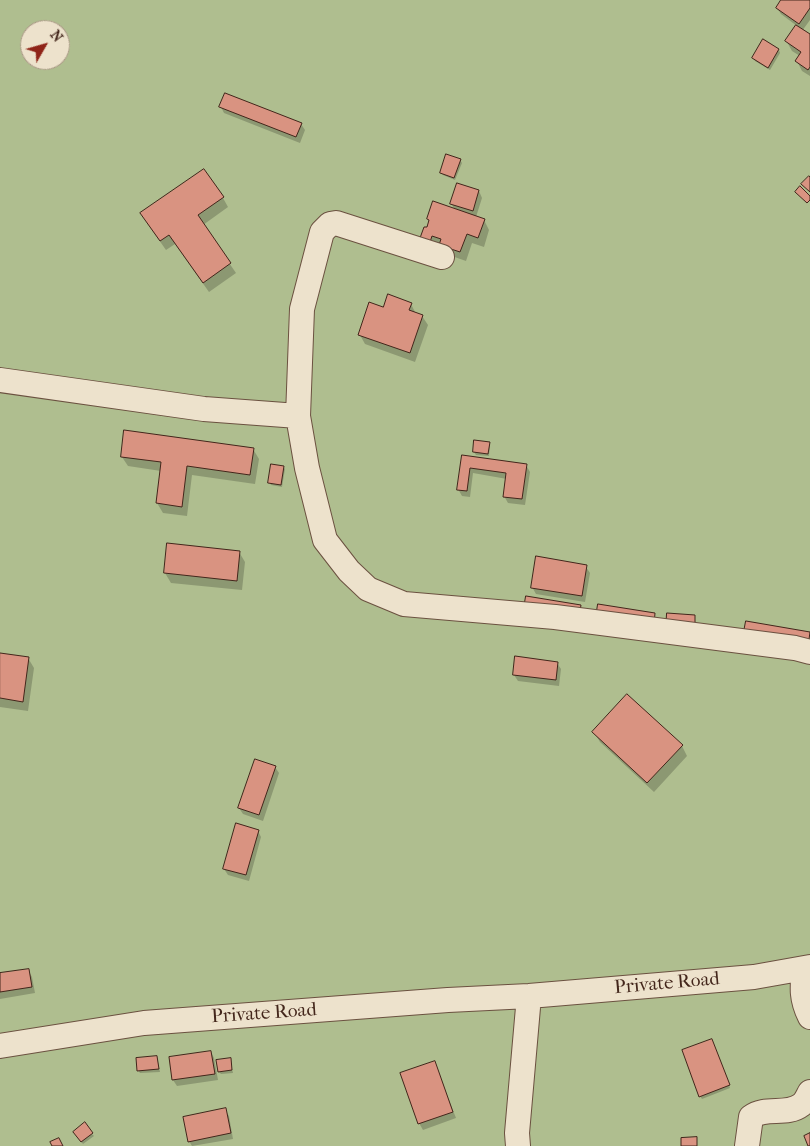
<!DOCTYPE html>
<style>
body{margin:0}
#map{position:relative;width:810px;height:1146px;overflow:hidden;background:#e3d3b0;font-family:"IM FELL French Canon",serif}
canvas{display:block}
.north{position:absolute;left:20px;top:20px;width:50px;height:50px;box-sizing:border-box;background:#ede2cc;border:1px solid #a99785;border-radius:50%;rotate:52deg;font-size:14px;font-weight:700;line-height:20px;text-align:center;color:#43261b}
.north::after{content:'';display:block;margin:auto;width:18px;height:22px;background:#8f2418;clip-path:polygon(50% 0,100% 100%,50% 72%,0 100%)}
</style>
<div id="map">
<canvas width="810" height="1146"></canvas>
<div class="north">N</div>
</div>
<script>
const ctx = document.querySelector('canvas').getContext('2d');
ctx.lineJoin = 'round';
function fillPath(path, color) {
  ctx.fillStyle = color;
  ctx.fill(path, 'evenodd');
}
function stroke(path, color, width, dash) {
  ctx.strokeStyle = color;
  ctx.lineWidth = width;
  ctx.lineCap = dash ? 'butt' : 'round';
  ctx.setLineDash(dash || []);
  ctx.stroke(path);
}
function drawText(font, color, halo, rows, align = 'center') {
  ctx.font = font + ' "IM FELL French Canon",serif';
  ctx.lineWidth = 4.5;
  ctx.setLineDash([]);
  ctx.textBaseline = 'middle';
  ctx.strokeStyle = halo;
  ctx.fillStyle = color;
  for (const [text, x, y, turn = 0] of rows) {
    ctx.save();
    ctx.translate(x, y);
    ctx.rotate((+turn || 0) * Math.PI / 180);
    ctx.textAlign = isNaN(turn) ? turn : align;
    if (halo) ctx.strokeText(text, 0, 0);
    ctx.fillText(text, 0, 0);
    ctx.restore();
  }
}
fillPath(new Path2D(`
 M0,0H810V1146H0ZM30,30H60V60H30Z`), '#afbe8f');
fillPath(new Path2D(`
 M783,0H810V20L802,31L810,36V76L802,71L797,61L800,56L792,51L787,42L797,26L781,14L777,8Z
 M763,41L779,50L780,53L770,70L755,61L753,58Z
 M221,107L301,124L305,130L300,143L224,113Z
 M460,160L462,163L455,180L443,175L441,172Z
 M479,191L482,198L476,217L484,220L489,230L484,247L472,243L466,261L446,254L422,238L455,210L451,203Z
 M223,198L228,207L203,225L236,273L209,292L175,244L166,250L147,223Z
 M411,304L416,314L422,316L428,325L415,362L365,344L360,335L384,309Z
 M489,443L490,446L489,456L476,455L474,452Z
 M253,449L259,459L255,484L192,475L187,516L163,513L157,503L161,471L128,466L122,457Z
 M463,456L526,465L530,472L525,505L508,503L504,496L507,479L473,473L470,497L462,496L458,489Z
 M283,467L285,469L282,487L271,485L270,483Z
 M239,552L245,562L242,590L171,583L165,573Z
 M586,567L590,573L585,602L536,594L532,587Z
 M0,654L28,658L34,668L28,711L0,707Z
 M557,663L561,669L559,686L518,681L514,675Z
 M594,732L682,746L687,756L654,792L600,742Z
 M275,767L279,773L263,821L243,814L239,808Z
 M258,831L261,837L249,881L228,875L224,869Z
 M28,970L32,977L35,993L0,999V975Z
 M713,1043L730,1088L702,1099L700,1096Z
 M211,1052L214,1058L218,1080L177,1086L173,1080Z
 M157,1057L160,1072L140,1073L138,1070Z
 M230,1060L233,1073L221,1074L219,1072Z
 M434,1062L456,1118L423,1130L419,1123Z
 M225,1110L229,1116L233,1139L192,1146L189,1141Z
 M92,1134L94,1136L83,1144L76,1135Z`), '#0003');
const building = new Path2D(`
 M781,0H810V8L799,24L776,8Z
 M796,25L810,34V67L808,70L795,61L801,52L785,41Z
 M763,39L779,49L768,68L752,58Z
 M225,93L302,123L296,137L219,107Z
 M446,154L461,159L454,178L440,173Z
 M204,169L224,197L198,215L231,263L203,283L169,235L160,241L140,213Z
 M809,176L810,177V192L801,184Z
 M457,183L479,190L473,211L450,204Z
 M800,186L810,196V200L807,203L795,192Z
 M433,201L485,219L478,238L467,234L460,252L439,245L441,239L432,236L430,242L420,238L424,227H427L429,220L427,219Z
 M388,294L412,303L409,310L423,315L410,353L358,335L369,302L383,307Z
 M124,430L254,448L250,475L187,466L182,507L156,503L161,462L121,457Z
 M474,440L490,442L488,454L473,452Z
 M462,455L527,464L522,499L503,497L506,473L470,468L467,491L457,490Z
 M271,464L284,466L281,485L268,483Z
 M167,543L240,551L237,581L164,573Z
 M536,556L587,565L582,596L531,588Z
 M526,596L581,605L579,617L524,608Z
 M598,604L655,613L654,625L596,617Z
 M667,613L695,615V631L666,629Z
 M746,621L810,632L808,647L743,637Z
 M0,653L29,657L23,702L0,698Z
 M515,656L558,662L556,680L513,675Z
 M627,694L683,745L647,783L592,732Z
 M255,759L276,766L259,815L238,808Z
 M236,823L259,830L246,875L223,869Z
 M29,969L32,987L0,992V973Z
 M712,1039L730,1085L699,1097L682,1050Z
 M211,1051L215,1074L172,1080L169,1057Z
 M157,1056L159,1069L137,1071L136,1058Z
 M231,1058L232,1070L218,1072L216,1060Z
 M435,1061L453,1112L418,1124L400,1073Z
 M226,1108L231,1133L188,1142L183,1117Z
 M85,1122L93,1133L81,1142L73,1132Z
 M810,1133V1146H808L804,1136Z
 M697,1137V1146H681V1138Z
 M59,1138L63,1146H52L50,1142Z`);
fillPath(building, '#d99381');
stroke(building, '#43261b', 1);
const street = new Path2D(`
 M442,257L336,223L330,224L322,232L302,309L298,416L307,468L325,540L349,571L368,589L404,604L555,617L795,648L810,652
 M0,380L204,409L298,416
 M804,968C802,988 801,999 810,1017
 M0,1046L144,1023L448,1000L529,996L754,977L810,967
 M518,1146L517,1133L529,996
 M747,1146L751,1117C765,1106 787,1116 801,1105C805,1103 808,1095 810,1092`);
stroke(street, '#6b5140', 26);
stroke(street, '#ede2cc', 24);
drawText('19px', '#43261b', '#ede2cc', [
 ["Private Road",667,984,-5],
 ["Private Road",264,1014,-4]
]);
</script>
